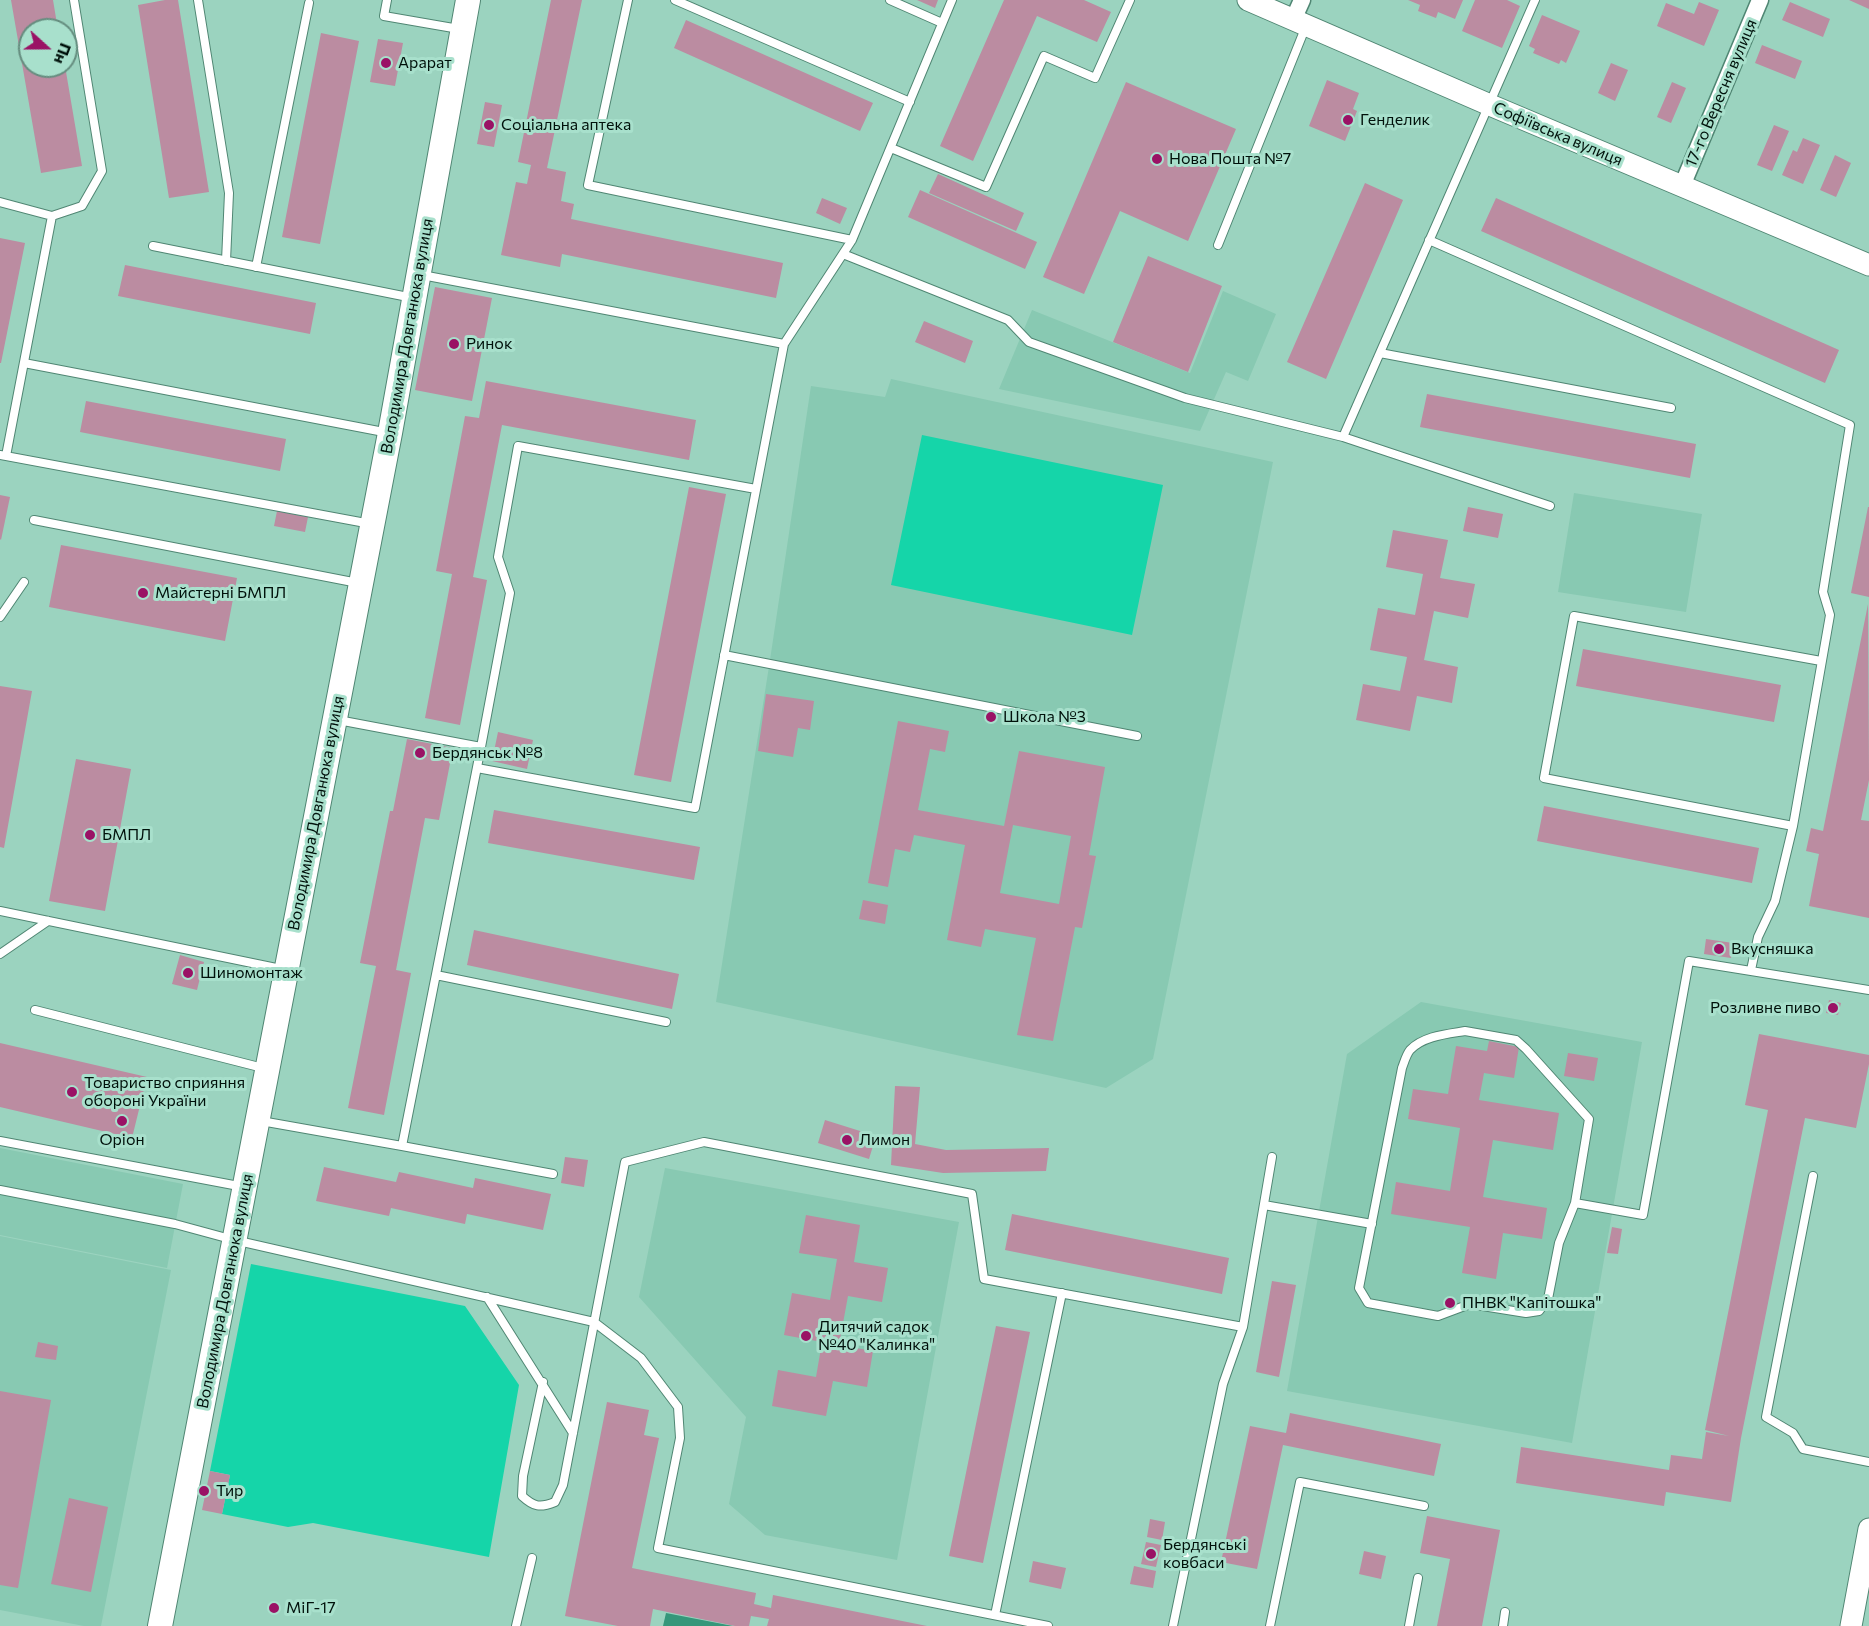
<!DOCTYPE html>
<meta charset="utf-8">
<style>
body{margin:0}
#map{position:relative;width:1869px;height:1626px;overflow:hidden;background:#9bd3bf;font-family:Commissioner,sans-serif}
canvas{display:block}
.north{position:absolute;left:18px;top:18px;width:60px;height:60px;box-sizing:border-box;background:#a8e0cc;border:2px solid #658d7f;border-radius:50%;rotate:111deg;font-size:16px;font-weight:700;line-height:24px;text-align:center;color:#00110b}
.north::after{content:'';display:block;margin:auto;width:21px;height:27px;background:#9a1265;clip-path:polygon(50% 0,100% 100%,50% 72%,0 100%)}
</style>
<div id="map">
<canvas width="1869" height="1626"></canvas>
<div class="north">Пн</div>
</div>
<script>
const ctx = document.querySelector('canvas').getContext('2d');
ctx.lineJoin = 'round';
function fillPath(path, color) {
  ctx.fillStyle = color;
  ctx.fill(path, 'evenodd');
}
function stroke(path, color, width, dash) {
  ctx.strokeStyle = color;
  ctx.lineWidth = width;
  ctx.lineCap = dash ? 'butt' : 'round';
  ctx.setLineDash(dash || []);
  ctx.stroke(path);
}
function drawText(font, color, halo, rows, align = 'center') {
  ctx.font = font + ' Commissioner,sans-serif';
  ctx.lineWidth = 6;
  ctx.setLineDash([]);
  ctx.textBaseline = 'middle';
  ctx.strokeStyle = halo;
  ctx.fillStyle = color;
  for (const [text, x, y, turn = 0] of rows) {
    ctx.save();
    ctx.translate(x, y);
    ctx.rotate((+turn || 0) * Math.PI / 180);
    ctx.textAlign = isNaN(turn) ? turn : align;
    if (halo) ctx.strokeText(text, 0, 0);
    ctx.fillText(text, 0, 0);
    ctx.restore();
  }
}
fillPath(new Path2D(`
 M1223,291L1276,314L1248,381L1226,372L1200,431L999,389L1032,310L1190,373Z
 M891,379L1273,462L1153,1059L1106,1088L716,1002L770,660L811,386L885,397Z
 M1574,493L1702,514L1686,612L1558,592Z
 M1421,1002L1642,1042L1572,1443L1287,1391L1347,1054Z
 M0,1148L183,1184L167,1268L0,1235Z
 M665,1168L959,1222L897,1560L765,1535L729,1504L746,1417L639,1297Z
 M0,1236L171,1270L101,1626H84L0,1610Z`), '#88c9b2');
fillPath(new Path2D(`
 M922,435L1163,485L1132,635L891,585Z
 M251,1264L465,1306L519,1385L489,1557L313,1523L288,1527L222,1514L230,1475L210,1471Z`), '#15d5a9');
fillPath(new Path2D(`
 M666,1613L733,1626H663Z`), '#35977a');
fillPath(new Path2D(`
 M11,0H53L58,30H30V66H65L82,166L41,173Z
 M165,0H178L209,192L169,198L138,5Z
 M551,0H582L547,168L566,172L561,201L574,204L571,219L783,263L776,298L562,254L560,267L501,255L516,182L527,184L529,174L531,165L518,162Z
 M917,0H938L935,8Z
 M1004,0H1084L1111,12L1097,42L1037,16L973,161L940,146Z
 M1408,0H1463L1455,19L1438,12L1436,18L1418,11L1420,5Z
 M1475,0H1507L1520,6L1502,48L1462,31Z
 M1849,0H1869V9Z
 M1699,2L1719,10L1704,46L1657,26L1666,3L1694,14Z
 M1790,2L1830,19L1823,37L1782,20Z
 M1542,15L1580,31L1566,63L1561,60L1559,64L1533,53L1535,49L1529,46Z
 M686,20L873,103L860,131L674,48Z
 M321,33L359,41L320,244L282,237Z
 M378,39L403,43L395,86L370,82Z
 M1762,45L1802,61L1795,79L1755,63Z
 M1611,63L1628,70L1615,101L1598,93Z
 M1327,80L1359,93L1353,109L1357,111L1345,141L1309,126Z
 M1126,82L1236,129L1188,241L1120,211L1084,294L1043,277Z
 M1672,82L1686,88L1671,123L1657,117Z
 M485,102L502,105L494,147L477,144Z
 M1774,125L1789,131L1772,171L1757,165Z
 M1803,138L1820,145L1803,184L1782,175L1793,150L1797,152Z
 M1835,155L1851,163L1836,197L1820,190Z
 M938,174L1024,213L1016,231L929,193Z
 M1365,183L1403,200L1326,379L1287,362Z
 M920,190L1037,242L1025,269L908,217Z
 M822,198L847,208L840,224L816,213Z
 M1496,198L1839,350L1825,383L1481,231Z
 M0,238L25,243L1,363H0Z
 M1148,256L1222,286L1188,372L1113,342Z
 M125,265L316,303L310,334L118,296Z
 M435,287L492,298L472,401L415,390Z
 M924,321L973,341L965,363L915,342Z
 M486,381L696,420L689,460L502,425L473,577L487,580L460,725L425,718L452,574L436,571L465,416L479,418Z
 M1427,394L1696,444L1690,478L1420,427Z
 M86,401L286,439L280,471L80,432Z
 M689,487L726,494L671,782L634,775Z
 M0,495L10,497L1,540L0,539Z
 M1468,507L1503,514L1498,538L1463,531Z
 M1868,507H1869V597L1851,593Z
 M277,511L308,517L305,532L274,526Z
 M1393,530L1448,540L1440,578L1475,584L1468,618L1434,611L1424,660L1458,667L1452,703L1417,696L1410,731L1356,720L1363,684L1400,691L1407,657L1370,650L1378,608L1415,615L1423,574L1386,567Z
 M61,545L237,578L225,641L49,607Z
 M1868,604L1869,780L1861,820L1869,821V918L1809,906L1819,854L1806,851L1811,828L1823,831Z
 M1583,649L1781,685L1774,722L1576,686Z
 M0,686L32,691L4,848L0,847Z
 M766,694L814,701L810,730L798,728L793,757L758,751Z
 M898,721L949,731L945,752L930,749L918,810L1004,826L1019,751L1105,767L1089,855L1096,856L1082,928L1075,927L1053,1041L1017,1035L1036,938L985,929L981,947L947,940L965,845L914,835L910,852L895,849L888,887L868,883ZM1013,825L1071,836L1059,904L1000,893Z
 M498,732L533,740L527,769L492,761Z
 M407,739L453,748L439,820L425,818L396,970L411,973L384,1115L348,1108L376,966L360,963L390,811H393Z
 M76,759L131,769L105,911L49,901Z
 M1544,806L1759,848L1752,883L1537,841Z
 M494,810L700,847L694,880L488,843Z
 M863,900L888,905L885,924L859,919Z
 M474,930L679,974L672,1009L467,965Z
 M1706,939L1733,943L1731,958L1704,954Z
 M180,955L204,962L197,990L172,984Z
 M1829,1000L1841,1003L1838,1015L1826,1013Z
 M1759,1034L1869,1055V1064L1856,1128L1805,1118L1741,1438L1731,1502L1666,1492L1664,1506L1516,1483L1521,1447L1669,1470L1671,1455L1702,1459L1706,1432L1729,1436L1705,1430L1768,1110L1745,1105Z
 M1489,1041L1519,1047L1514,1078L1484,1073L1479,1100L1559,1113L1553,1150L1493,1140L1483,1197L1547,1208L1542,1239L1503,1233L1496,1279L1462,1273L1470,1227L1391,1214L1396,1182L1450,1191L1460,1128L1408,1119L1413,1089L1448,1094L1456,1046L1487,1051Z
 M0,1043L147,1077L132,1138L0,1107Z
 M1568,1053L1598,1058L1594,1081L1564,1076Z
 M895,1086L920,1087L915,1144L946,1150L1049,1148L1046,1171L943,1173L891,1165Z
 M825,1120L876,1136L869,1159L818,1143Z
 M565,1157L588,1160L584,1187L561,1183Z
 M324,1167L396,1182L399,1172L473,1188L475,1178L551,1194L543,1230L467,1214L465,1224L391,1208L389,1216L316,1201Z
 M1012,1214L1229,1258L1222,1294L1005,1250Z
 M806,1215L860,1225L854,1262L888,1268L882,1302L848,1296L839,1345L873,1351L867,1387L833,1381L826,1416L772,1406L778,1370L816,1377L822,1342L784,1335L792,1293L830,1300L837,1259L799,1253Z
 M1612,1227L1622,1229L1618,1254L1607,1253Z
 M1272,1281L1296,1285L1279,1377L1256,1372Z
 M996,1326L1030,1332L983,1563L949,1556Z
 M38,1342L58,1346L56,1360L35,1357Z
 M0,1391L51,1400L18,1588L0,1585Z
 M607,1402L649,1410L644,1435L659,1438L632,1568L756,1593L754,1604L771,1608L773,1595L927,1626H767L769,1619L751,1616L749,1626H735L653,1609L650,1626H618L565,1616Z
 M1290,1413L1441,1444L1434,1476L1283,1445L1257,1569L1221,1562L1250,1426L1286,1433Z
 M210,1471L230,1475L222,1514L202,1510Z
 M69,1498L108,1507L91,1592L51,1584Z
 M1427,1516L1500,1530L1482,1626H1437L1450,1559L1420,1553Z
 M1150,1519L1165,1522L1162,1540L1147,1537Z
 M1146,1542L1161,1545L1156,1567L1141,1564Z
 M1364,1551L1386,1556L1381,1579L1359,1574Z
 M1033,1561L1066,1568L1061,1589L1029,1582Z
 M1134,1566L1156,1571L1153,1588L1130,1584Z`), '#bb8ca1');
const service = new Path2D(`
 M198,0L229,193L226,261
 M387,0L384,16L459,29
 M628,0L588,185L852,240
 M675,0L910,102
 M890,0L942,23
 M891,148L986,187L1044,56L1095,78L1130,0
 M0,202L52,216L6,456
 M52,216L82,206L102,171L74,0
 M1429,240L1850,425L1823,592L1830,615L1793,826L1775,901L1758,937L1751,970
 M1218,245L1306,26
 M153,246L413,298
 M843,254L1008,320L1029,342L1185,398L1343,437L1550,506
 M256,267L309,3
 M422,275L784,344
 M1380,353L1671,408
 M24,363L389,433
 M1343,437L1535,0
 M0,455L371,524
 M34,520L358,583
 M0,617L24,582
 M724,655L1137,736
 M338,720L481,747L402,1146L553,1174
 M481,747L510,593L498,557L518,446L756,489
 M477,768L695,808L784,344L852,240L952,0
 M1793,826L1544,778L1574,616L1821,661
 M0,911L286,970
 M0,954L48,921
 M436,975L666,1022
 M35,1010L267,1069
 M1465,1031L1516,1040L1526,1049L1589,1119L1575,1203L1559,1243L1548,1299L1539,1311L1526,1313L1470,1304L1438,1316L1368,1303L1359,1288L1402,1068C1404,1063 1406,1055 1410,1050C1423,1036 1447,1034 1465,1031Z
 M261,1121L402,1146
 M0,1141L244,1187
 M1813,1176L1766,1417L1793,1433L1803,1449L1869,1462
 M0,1190L175,1224L234,1240L594,1322L641,1358L678,1407L680,1438L658,1548L1048,1626
 M1575,1203L1643,1215L1689,961L1869,990
 M1264,1205L1372,1224
 M487,1297L573,1433
 M1243,1327L1272,1157
 M543,1382L523,1476L522,1496C534,1507 540,1508 555,1502L563,1485L625,1162L704,1142L972,1194L984,1279L1243,1327L1223,1384L1173,1626
 M995,1615L1062,1293
 M516,1626L532,1558
 M1270,1626L1300,1482L1424,1506
 M1409,1626L1418,1578
 M1503,1626L1505,1612`);
const minor = new Path2D(`
 M1293,20L1302,0
 M1682,186L1760,0`);
const tertiary = new Path2D(`
 M1248,0L1490,105L1869,265
 M1851,1626L1869,1529`);
const secondary = new Path2D(`
 M160,1626L390,433L468,0`);
stroke(service, '#508673', 10);
stroke(minor, '#508673', 19);
stroke(tertiary, '#508673', 23);
stroke(secondary, '#508673', 26);
stroke(service, '#fff', 8);
stroke(minor, '#fff', 16);
stroke(tertiary, '#fff', 21);
stroke(secondary, '#fff', 24);
for (const [x, y, r, color] of [
 [386,63,6,"#9a1265"],
 [1348,120,6,"#9a1265"],
 [489,125,6,"#9a1265"],
 [1157,159,6,"#9a1265"],
 [454,344,6,"#9a1265"],
 [143,593,6,"#9a1265"],
 [991,717,6,"#9a1265"],
 [420,753,6,"#9a1265"],
 [90,835,6,"#9a1265"],
 [1719,949,6,"#9a1265"],
 [188,973,6,"#9a1265"],
 [1833,1008,6,"#9a1265"],
 [72,1092,6,"#9a1265"],
 [122,1121,6,"#9a1265"],
 [847,1140,6,"#9a1265"],
 [1450,1303,6,"#9a1265"],
 [806,1336,6,"#9a1265"],
 [204,1491,6,"#9a1265"],
 [1151,1554,6,"#9a1265"],
 [274,1608,6,"#9a1265"]
]) {
  const dot = new Path2D();
  dot.arc(x, y, r, 0, 2 * Math.PI);
  ctx.fillStyle = color;
  ctx.fill(dot);
  stroke(dot, '#a8e0cc', 2);
}
drawText('16px', '#00110b', '#a8e0cc', [
 ["Арарат",398,63],
 ["Генделик",1360,120],
 ["Соціальна аптека",501,125],
 ["Нова Пошта №7",1169,159],
 ["Ринок",466,344],
 ["Майстерні БМПЛ",155,593],
 ["Школа №3",1003,717],
 ["Бердянськ №8",432,753],
 ["БМПЛ",102,835],
 ["Вкусняшка",1731,949],
 ["Шиномонтаж",200,973],
 ["Розливне пиво",1821,1008,"right"],
 ["Товариство сприяння",84,1083],
 ["обороні України",84,1101],
 ["Оріон",122,1140,"center"],
 ["Лимон",859,1140],
 ["ПНВК \"Капітошка\"",1462,1303],
 ["Дитячий садок",818,1327],
 ["№40 \"Калинка\"",818,1345],
 ["Тир",216,1491],
 ["Бердянські",1163,1545],
 ["ковбаси",1163,1563],
 ["МіГ-17",286,1608]
], 'left');
drawText('16px', '#00110b', '#a8e0cc', [
 ["17-го Вересня вулиця",1721,93,-67],
 ["Софіївська вулиця",1558,134,23],
 ["Володимира Довганюка вулиця",407,336,-80],
 ["Володимира Довганюка вулиця",316,813,-79],
 ["Володимира Довганюка вулиця",225,1291,-79]
]);
</script>
